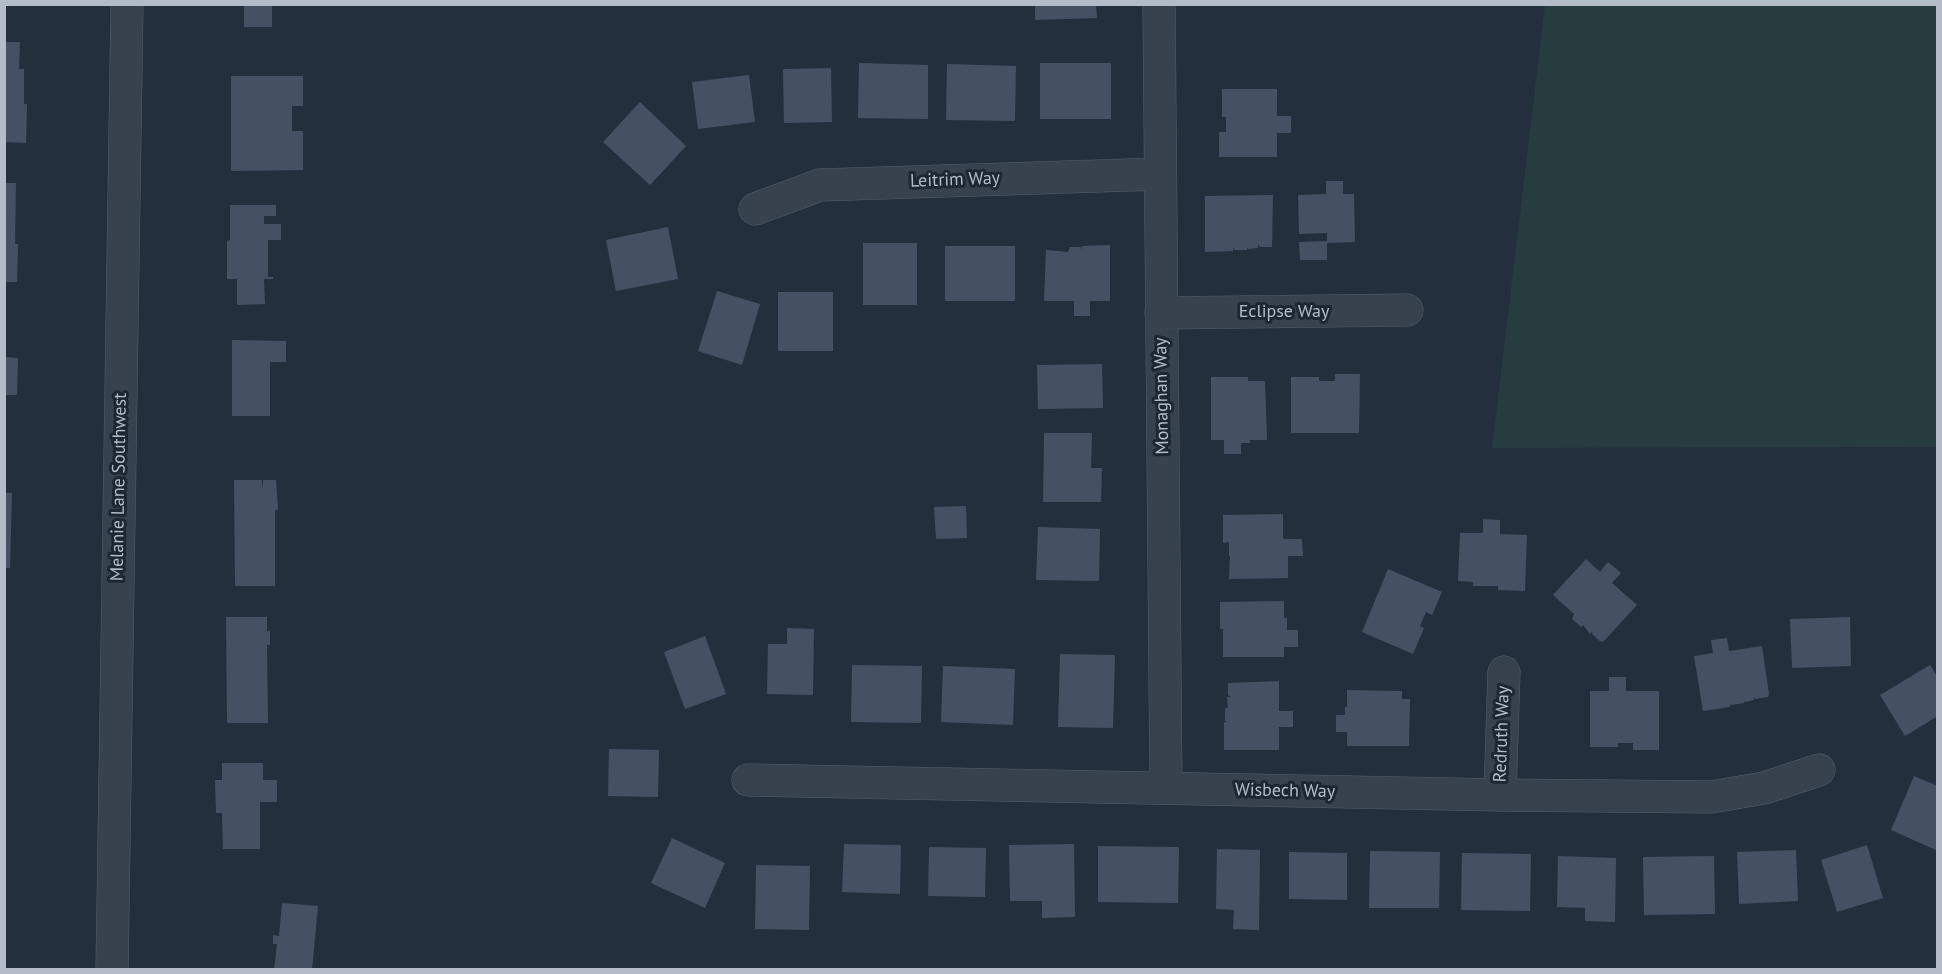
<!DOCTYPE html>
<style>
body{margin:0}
#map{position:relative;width:1942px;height:974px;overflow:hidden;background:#242f3e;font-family:"PT Sans",sans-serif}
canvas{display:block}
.frame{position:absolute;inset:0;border:6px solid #b4bcc9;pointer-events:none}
</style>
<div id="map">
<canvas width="1942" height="974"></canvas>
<div class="frame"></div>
</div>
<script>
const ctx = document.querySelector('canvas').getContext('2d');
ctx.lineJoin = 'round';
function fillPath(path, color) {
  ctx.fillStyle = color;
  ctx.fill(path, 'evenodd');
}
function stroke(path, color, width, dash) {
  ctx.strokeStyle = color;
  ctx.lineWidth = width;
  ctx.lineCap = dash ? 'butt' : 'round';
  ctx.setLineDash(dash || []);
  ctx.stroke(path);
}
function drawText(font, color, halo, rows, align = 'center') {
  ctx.font = font + ' "PT Sans",sans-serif';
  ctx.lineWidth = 6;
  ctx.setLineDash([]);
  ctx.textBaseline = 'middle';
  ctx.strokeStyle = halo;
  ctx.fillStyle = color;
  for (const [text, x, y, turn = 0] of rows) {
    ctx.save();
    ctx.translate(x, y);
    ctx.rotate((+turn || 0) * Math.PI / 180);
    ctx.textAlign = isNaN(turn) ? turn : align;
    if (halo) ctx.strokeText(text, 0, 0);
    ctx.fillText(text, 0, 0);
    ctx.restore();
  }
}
fillPath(new Path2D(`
 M1545,5H1937V447L1492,448Z`), '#263c3f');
fillPath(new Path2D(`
 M244,4H272V27H244Z
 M1035,4H1096L1097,18L1035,20Z
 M4,42H20L19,69H24V104H27L26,143L4,142Z
 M859,63L928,65V119L858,118Z
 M1040,63H1111V119H1040Z
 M947,64L1016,66L1015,121L946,120Z
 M831,68L832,122L784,123L783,69Z
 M749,75L755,122L698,129L692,82Z
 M231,76H303V106H292V131H303V170L231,171Z
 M1222,89H1277V116H1291V133H1277V157H1219V132H1226V117H1222Z
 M640,102L686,146L650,185L603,142Z
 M1326,181H1343V194H1354L1355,242L1327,243V233L1299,234L1298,195L1326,194Z
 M4,183H16L15,244H18L17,282H4Z
 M1273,195L1272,247H1260L1258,244V248L1248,249L1247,247V250H1234L1233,247V251L1205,252V196Z
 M230,205H276V216H264V224H281V240H268V277H273V279H264L265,304L237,305V279H227V241L230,240Z
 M668,227L678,279L616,291L606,240Z
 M1327,241V260H1300L1299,242Z
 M863,243H917V305H863Z
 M1110,245V301H1090V316H1074V301H1044L1046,250L1068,252L1070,247H1081L1082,250V246Z
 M945,246H1015V301H945Z
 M717,291L760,304L742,365L698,351Z
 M778,292H833V351H778Z
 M232,340L286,341V362H270V416H232Z
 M4,357L18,358L17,395H4Z
 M1102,364L1103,408L1038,409L1037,365Z
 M1335,374H1360L1359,433H1291V377H1319V381H1335Z
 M1211,377H1248V381H1265L1267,440H1250V443H1241V454H1224V440H1211Z
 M1044,433H1092L1091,468H1102L1101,502H1043Z
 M234,480H262V490L263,480H276L278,510H275V586H235Z
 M4,493H12L10,568H4Z
 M966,506L967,538L936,539L934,507Z
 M1283,514V539H1302L1303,556H1288V578L1229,579L1230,556H1229V542L1223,543V515Z
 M1483,519L1500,520V534L1527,535L1525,591L1498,590V586H1473V582L1458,581L1460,533H1483Z
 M1038,527L1100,529L1099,581L1036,580Z
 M1586,559L1600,572L1608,562L1621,573L1612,583L1637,605L1604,641L1601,642L1592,634L1593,631L1590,634L1583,625L1581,627L1572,619L1574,614L1553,595Z
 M1388,569L1442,592L1432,615L1426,612L1420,626L1424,628L1413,654L1362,632Z
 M1284,601V618H1287V630H1298V647H1284V657H1223V629H1220V602Z
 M226,617H267V631H270V645H267L268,723H227Z
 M1850,617L1851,666L1792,668L1790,619Z
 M787,628L814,629L813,695L767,694L768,644H787Z
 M705,636L726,694L685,709L664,652Z
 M1727,638L1729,651L1762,646L1769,694L1768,697L1755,699L1754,696V700L1745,702V700L1744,703L1731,705V702L1730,707L1703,711L1694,656L1713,653L1711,640Z
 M1060,654L1115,655L1113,728L1058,727Z
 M852,665L922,666L921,723L851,722Z
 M1930,665L1938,678V716L1905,736L1880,695Z
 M943,666L1015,669L1013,725L941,722Z
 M1609,677H1626V691H1659V750H1633V743H1618V747H1590V691H1609Z
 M1279,681V711H1293V727H1279V750H1224V722H1228L1225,721V708H1228L1227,697H1231L1228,695V683Z
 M1347,690L1402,691V699H1410L1409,746H1347V732H1336V715H1345V707H1347Z
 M609,749L659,750L658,797L608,796Z
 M222,763H263V780H277V802H260V849H223L222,813H216L215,780H222Z
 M1914,776L1938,786V851L1891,830Z
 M672,838L725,863L705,908L651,883Z
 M844,844L901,845L900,894L842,892Z
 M1074,844L1075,917L1042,918V901H1010L1009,845Z
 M1867,845L1883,898L1837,912L1821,860Z
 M1098,846L1179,847L1178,903L1098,902Z
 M929,847L986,848L985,897L928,896Z
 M1217,849L1260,850L1259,930L1233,929L1234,910L1216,909Z
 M1796,850L1798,901L1739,904L1737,852Z
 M1370,851L1440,852L1439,908H1369Z
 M1289,852L1347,853V900L1289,899Z
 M1462,853L1531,854L1530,911L1461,910Z
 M1558,856L1616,858L1615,922L1585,921V908L1557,907Z
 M1714,856L1715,914L1644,915L1643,857Z
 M756,865L810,866L809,930L755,929Z
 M282,903L318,906L312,970H274L277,944H273V935L279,936Z`), '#455162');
const minor = new Path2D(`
 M1159,4L1166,788
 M755,209L820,185L1160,174
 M1161,313L1407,310
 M748,780L1500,795L1711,797L1764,788L1819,770
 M1500,795L1504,672
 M112,970L127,4`);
stroke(minor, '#565f6c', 33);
stroke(minor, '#38414e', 32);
drawText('18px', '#b4bcc9', '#1d2633', [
 ["Leitrim Way",955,180,-2],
 ["Eclipse Way",1284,312],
 ["Monaghan Way",1162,396,-91],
 ["Melanie Lane Southwest",119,487,-89],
 ["Redruth Way",1502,734,-88],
 ["Wisbech Way",1285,791,1]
]);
</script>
